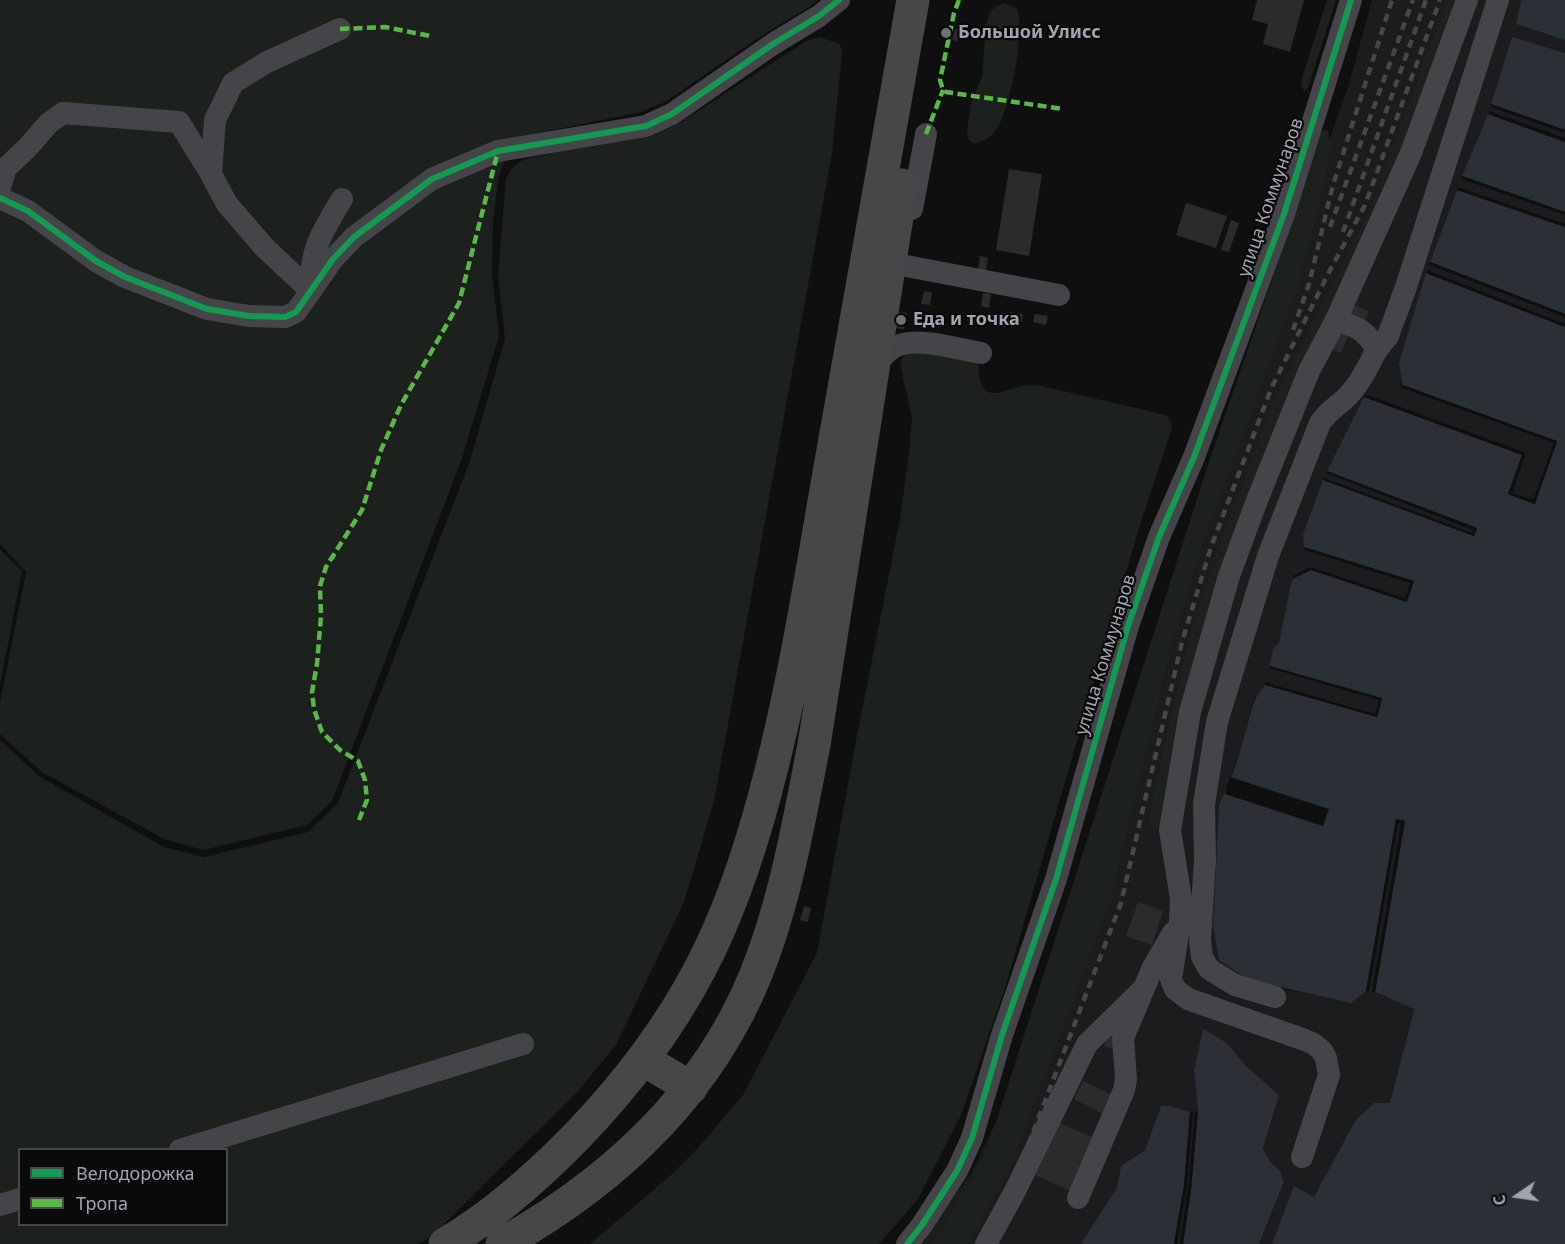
<!DOCTYPE html>
<meta charset="utf-8">
<style>
body{margin:0}
#map{position:relative;width:1565px;height:1244px;overflow:hidden;background:#0f0f10;font-family:"Noto Sans",sans-serif}
canvas{display:block}
.legend{position:absolute;left:18px;top:1148px;width:210px;height:78px;box-sizing:border-box;background:#0a0a0b;border:2px solid #47474d;margin:0;padding:8px 10px;list-style:none;font-size:18px;color:#a2a3af}
.legend li{display:flex;align-items:center;gap:12px;height:30px}
.legend b{width:30px;border:2px solid #47474d}
.north{position:absolute;left:1487px;top:1166px;width:60px;height:60px;-webkit-text-stroke:4px #0a0a0b;paint-order:stroke;rotate:257deg;font-size:16px;font-weight:700;line-height:24px;text-align:center;color:#a2a3af}
.north::after{content:'';display:block;margin:auto;width:21px;height:27px;background:#a2a3af;clip-path:polygon(50% 0,100% 100%,50% 72%,0 100%)}
</style>
<div id="map">
<canvas width="1565" height="1244"></canvas>
<ul class="legend">
<li><b style="height:8px;background:#139951"></b>Велодорожка</li>
<li><b style="height:8px;background:#58b947"></b>Тропа</li>
</ul>
<div class="north">С</div>
</div>
<script>
const ctx = document.querySelector('canvas').getContext('2d');
ctx.lineJoin = 'round';
function fillPath(path, color) {
  ctx.fillStyle = color;
  ctx.fill(path, 'evenodd');
}
function stroke(path, color, width, dash) {
  ctx.strokeStyle = color;
  ctx.lineWidth = width;
  ctx.lineCap = dash ? 'butt' : 'round';
  ctx.setLineDash(dash || []);
  ctx.stroke(path);
}
function drawText(font, color, halo, rows, align = 'center') {
  ctx.font = font + ' "Noto Sans",sans-serif';
  ctx.lineWidth = 4.5;
  ctx.setLineDash([]);
  ctx.textBaseline = 'middle';
  ctx.strokeStyle = halo;
  ctx.fillStyle = color;
  for (const [text, x, y, turn = 0] of rows) {
    ctx.save();
    ctx.translate(x, y);
    ctx.rotate((+turn || 0) * Math.PI / 180);
    ctx.textAlign = isNaN(turn) ? turn : align;
    if (halo) ctx.strokeText(text, 0, 0);
    ctx.fillText(text, 0, 0);
    ctx.restore();
  }
}
fillPath(new Path2D(`
 M1372,0H1521L1516,24L1565,40V53L1512,38L1492,104L1565,130V142L1488,114L1462,176L1565,212V227L1457,190L1430,262L1565,314V327L1427,273L1403,385L1557,441L1535,504L1508,494L1522,455L1328,471L1477,528L1474,536L1323,481L1303,534L1414,581L1407,602L1279,643L1273,648L1382,698L1377,717L1255,696L1244,737L1225,794L1219,804L1213,927L1219,960L1262,985L1351,1002L1396,819L1405,821L1375,992L1414,1008L1390,1103L1355,1121L1314,1198L1294,1187L1272,1244H1259L1284,1182L1280,1171L1271,1163L1263,1148L1279,1095L1246,1066L1227,1043L1194,1071L1198,1110L1183,1244H1174L1184,1185L1190,1112L1161,1106L1145,1150L1121,1166L1117,1187L1081,1244H918L972,1172L1036,1038L1180,563L1348,87Z`), '#1c1c1e');
fillPath(new Path2D(`
 M0,0H818L808,8L767,32L665,102L641,112L528,135L512,146L499,175L493,220L492,275L499,336L462,458L332,801L307,825L203,850L164,839L42,772L0,734V703L26,572L0,544Z
 M1327,0H1336L1308,88L1304,91L1301,85L1303,74Z
 M1447,0H1460L1406,150L1302,367L1161,827L1151,828L1149,815L1188,643L1217,551L1278,392L1370,210Z
 M1004,3L1016,8C1027,24 1010,107 999,125C994,135 984,142 974,144L968,139L967,132L971,103L982,77L986,24L990,12L996,6Z
 M820,37L840,44L842,53L832,153L714,801L684,902L616,1045L578,1091L431,1237L417,1244H0V740L40,777L164,847L204,857L308,832L338,803L470,461L505,339L498,275L506,179L511,169L521,161L533,157L606,142L650,137L678,124L806,41ZM20,1150H226V1224H20Z
 M1324,130L1328,131L1330,143L1324,185L1300,280L1203,543L1173,639L1110,902L1010,1168L967,1244H932L973,1178L989,1144L1207,468L1296,210L1319,134Z
 M908,352L977,360C980,367 978,375 981,383C988,401 1005,390 1018,387C1026,385 1033,385 1041,386L1166,415L1171,422L1172,428L1140,525L1004,991L961,1115L918,1199L879,1244H590L670,1176L699,1147L743,1095L817,953L856,741L900,519L909,453L912,418L900,364L903,357Z
 M0,549L22,571L0,685Z`), '#1c211e');
fillPath(new Path2D(`
 M1521,0H1565V40L1516,24Z
 M1512,37L1565,53V130L1491,104Z
 M1488,114L1565,142V212L1462,176Z
 M1457,190L1565,227V314L1430,262Z
 M1426,273L1565,327V1244H1272L1294,1186L1314,1197L1355,1121L1374,1103H1390L1414,1009L1375,992L1405,821L1396,820L1366,991L1351,1003L1249,980L1219,960L1213,927L1219,804C1233,779 1240,750 1248,723C1253,706 1253,699 1265,685L1377,717L1382,699L1270,666L1273,648L1279,643L1292,579L1311,570L1406,602L1414,581L1304,547L1303,534L1323,480L1474,536L1477,528L1327,471L1364,397L1522,455L1508,494L1534,504L1557,442L1403,385L1399,363Z
 M1203,1029L1227,1043L1246,1066L1279,1095L1263,1148L1271,1163L1280,1171L1284,1182L1259,1244H1183L1191,1189L1198,1110L1194,1071Z
 M1161,1106H1170L1190,1112L1184,1185L1174,1244H1081L1117,1187L1121,1166L1145,1150Z`), '#2b3037');
fillPath(new Path2D(`
 M1491,104L1565,130V133L1491,107Z
 M1489,111L1565,138V142L1488,114Z
 M1462,176L1565,212V215L1461,179Z
 M1458,187L1565,224V227L1457,190Z
 M1430,262L1565,314V317L1429,265Z
 M1427,270L1565,324V327L1426,273Z
 M1400,384L1557,441L1535,504L1508,494L1522,455L1364,397L1365,394L1524,452L1525,456L1512,493L1533,500L1554,443L1402,388Z
 M1327,471L1477,528L1474,536L1323,480L1324,478L1472,533L1473,530L1326,473Z
 M1304,547L1414,581L1407,602L1311,570L1292,579L1294,575L1311,567L1405,598L1410,583L1304,550Z
 M1270,666L1382,698L1377,717L1265,685V682L1375,714L1379,700L1269,668Z
 M1230,777L1329,809L1323,826L1225,794Z
 M1396,819L1405,821L1375,992H1372L1401,824L1398,823L1369,991H1366Z
 M1195,1111H1198L1191,1189L1183,1244H1180L1188,1188Z
 M1190,1112H1193L1187,1186L1177,1244H1174L1184,1185Z`), '#0f0f10');
fillPath(new Path2D(`
 M1257,0H1304L1290,52L1263,44L1268,24L1252,20Z
 M955,29L961,30L958,41L952,40Z
 M1009,169L1042,174L1029,256L996,250Z
 M1186,203L1227,216L1216,248L1176,235Z
 M1231,220L1239,223L1229,252L1221,250Z
 M980,256L988,258L986,271L978,269Z
 M924,291L932,292L930,305L921,304Z
 M983,293L991,294L989,308L981,306Z
 M1354,305L1369,311L1365,321L1350,314Z
 M897,312L907,313L904,329L894,328Z
 M1010,312L1023,314L1022,322L1008,320Z
 M1035,314L1048,316L1046,325L1033,322Z
 M1339,330L1349,334L1341,353L1332,349Z
 M1138,902L1163,911L1152,945L1126,936Z
 M804,906L811,908L808,922L800,920Z
 M1109,1033L1117,1036L1112,1049L1104,1045Z
 M1083,1081L1112,1095L1103,1114L1074,1099Z
 M1058,1122L1096,1139L1073,1192L1035,1175Z`), '#2b2b2d');
stroke(new Path2D(`
 M340,29L267,62L233,83L215,120L211,174L227,204L265,248L311,291C309,251 322,232 342,199
 M0,187L6,168L28,147L49,123L63,113L179,122L211,174
 M0,198L28,211L96,261L125,277L207,309L249,316L285,317L296,312L333,259L354,237L432,179L498,151L646,126L672,114L773,44L819,16L839,0
 M912,209L926,134
 M901,265L1059,295
 M1376,351L1388,336L1406,287L1498,0
 M873,368C879,361 885,353 893,348C914,335 957,349 981,353
 M1275,997L1235,985L1209,969L1202,957L1200,940L1205,860L1204,804L1217,722L1268,556L1320,423C1328,411 1339,405 1348,396C1360,383 1368,367 1376,351C1369,331 1355,326 1336,320
 M180,1150L523,1044
 M1302,1157L1329,1075L1326,1058L1322,1051L1314,1044L1305,1040L1188,999L1175,989L1171,979L1180,921L1181,899L1170,830L1190,712L1229,576L1256,503L1309,371L1336,320L1411,153L1467,0
 M1078,1198L1124,1090L1126,1079L1123,1038L1153,967L1173,933
 M0,1205L20,1199
 M907,1244L922,1225L957,1171L972,1138L1002,1035L1056,879L1128,626L1159,537L1194,457L1284,214L1351,0
 M986,1244L1014,1193L1087,1044L1142,990`), '#454549', 22);
stroke(new Path2D(`
 M644,1060L691,1088
 M445,1244C495,1215 538,1176 578,1135C626,1085 668,1030 700,969C729,914 749,854 765,794C795,683 812,569 832,456C858,304 885,152 913,0
 M502,1244C621,1177 718,1084 764,953C788,886 800,815 814,745L902,185`), '#47474a', 33);
stroke(new Path2D(`
 M1330,227L1413,0
 M1343,232L1426,0
 M1293,330L1309,284L1333,185L1392,0
 M977,1244L1019,1169L1121,903L1182,642L1211,547L1271,389L1328,274L1365,205L1440,0`), '#47474a', 4.5, [8, 6]);
stroke(new Path2D(`
 M959,0L954,13L940,80L943,90L946,92L1063,109
 M340,29L385,27L430,36
 M926,134L943,90
 M359,820L367,800L365,780L358,761L340,750L322,732L314,709L312,692L317,664L321,616L320,586L326,567L362,510L381,450L401,405L459,303L498,151`), '#58b947', 4.5, [9, 4.5]);
stroke(new Path2D(`
 M0,198L28,211L96,261L125,277L207,309L249,316L285,317L296,312L333,259L354,237L432,179L498,151L646,126L672,114L773,44L819,16L839,0
 M907,1244L922,1225L957,1171L972,1138L1002,1035L1056,879L1128,626L1159,537L1194,457L1284,214L1351,0`), '#139951', 6);
for (const [x, y, r, color] of [
 [946,33,6,"#6f6f77"],
 [901,320,6,"#6f6f77"]
]) {
  const dot = new Path2D();
  dot.arc(x, y, r, 0, 2 * Math.PI);
  ctx.fillStyle = color;
  ctx.fill(dot);
  stroke(dot, '#0a0a0b', 2);
}
drawText('bold 18px', '#a2a3af', '#0a0a0b', [
 ["Большой Улисс",958,33],
 ["Еда и точка",913,320]
], 'left');
drawText('18px', '#a2a3af', '#0a0a0b', [
 ["улица Коммунаров",1271,198,-71],
 ["улица Коммунаров",1106,655,-73]
]);
</script>
